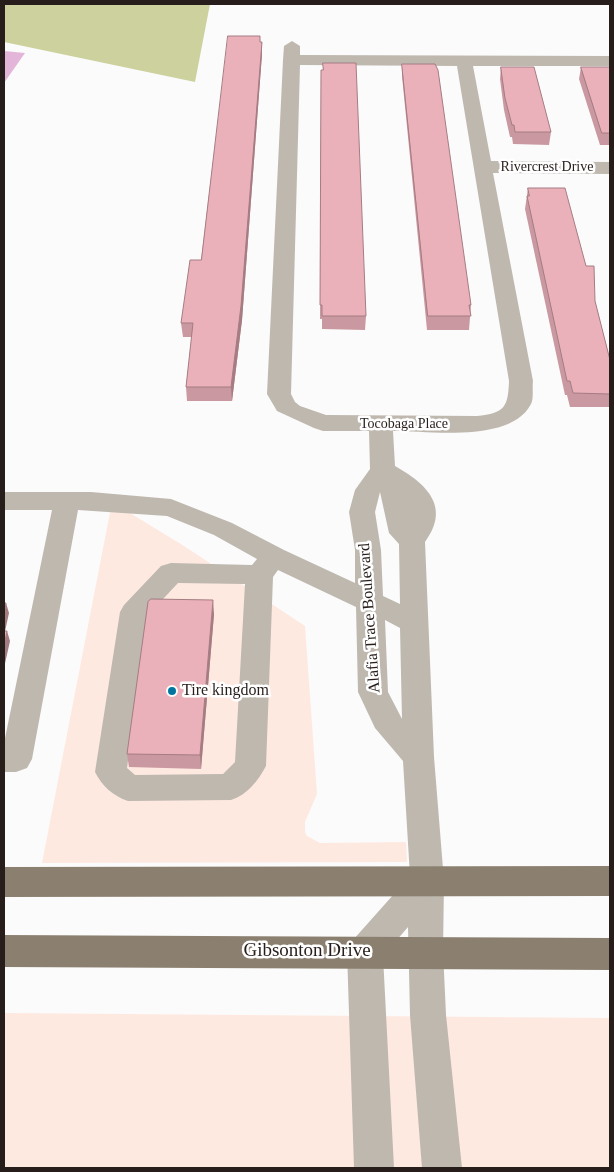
<!DOCTYPE html>
<style>
body{margin:0}
#map{position:relative;width:614px;height:1172px;overflow:hidden;background:#fbfbfb;font-family:"Times New Roman",serif}
canvas{display:block}
.frame{position:absolute;inset:0;border:5px solid #271e1b;pointer-events:none}
</style>
<div id="map">
<canvas width="614" height="1172"></canvas>
<div class="frame"></div>
</div>
<script>
const ctx = document.querySelector('canvas').getContext('2d');
ctx.lineJoin = 'round';
function fillPath(path, color) {
  ctx.fillStyle = color;
  ctx.fill(path, 'evenodd');
}
function stroke(path, color, width, dash) {
  ctx.strokeStyle = color;
  ctx.lineWidth = width;
  ctx.lineCap = dash ? 'butt' : 'round';
  ctx.setLineDash(dash || []);
  ctx.stroke(path);
}
function drawText(font, color, halo, rows, align = 'center') {
  ctx.font = font + ' "Times New Roman",serif';
  ctx.lineWidth = 5;
  ctx.setLineDash([]);
  ctx.textBaseline = 'middle';
  ctx.strokeStyle = halo;
  ctx.fillStyle = color;
  for (const [text, x, y, turn = 0] of rows) {
    ctx.save();
    ctx.translate(x, y);
    ctx.rotate((+turn || 0) * Math.PI / 180);
    ctx.textAlign = isNaN(turn) ? turn : align;
    if (halo) ctx.strokeText(text, 0, 0);
    ctx.fillText(text, 0, 0);
    ctx.restore();
  }
}
fillPath(new Path2D(`
 M112,502L184,546L305,626L317,794L305,822V832L307,836L320,843L406,842L407,862L42,863Z
 M4,1013L610,1018V1168H4Z`), '#fee9e1');
fillPath(new Path2D(`
 M4,4H210L195,82L4,42Z`), '#cdd19e');
fillPath(new Path2D(`
 M4,51L25,53L4,83Z`), '#e3b6d9');
fillPath(new Path2D(`
 M292,41L300,46V55L610,56V66H473L491,161L610,162V174L493,173L533,381C532,388 534,398 531,404C511,443 431,431 393,431L395,466C427,484 451,507 425,542L434,757L444,881L443,951L446,1015L462,1168H422L410,1015L408,927L383,956L394,1168H354L347,951L353,940L410,876L403,761L375,728L358,692L356,607L278,570L273,577L266,766C258,781 247,795 231,800L128,801C113,796 102,786 95,772L120,612L124,605L161,566L171,563L252,565L257,559L214,535L167,516L78,510L32,759L27,768L16,772H4V743L52,510H4V492H91L171,499L232,523L284,550L355,583V550L349,512L355,490L370,469L369,431H323L314,428L277,411L267,394L283,60L284,46ZM300,65L457,66L509,381C508,407 505,413 477,416L326,415L300,406L295,402L291,394ZM380,492L389,533L399,544L400,604L383,596L381,550L375,512ZM178,583L245,584L235,762L223,774L135,775L127,768L148,615ZM385,620L400,628L402,719L388,692Z`), '#beb8af');
fillPath(new Path2D(`
 M610,866V896L4,897V867Z
 M4,935L610,938V970L4,967Z`), '#8b8070');
fillPath(new Path2D(`
 M260,42H262V54L242,320L232,401H187L186,387L192,337H183L181,323L201,260Z
 M402,64L471,305L469,330H427L402,76Z
 M501,67L551,132L549,145L513,144L512,137H510L504,110L500,79Z
 M581,67H610V145H600L579,79Z
 M321,70L366,316L365,330L322,329V319H320Z
 M528,188L595,301L610,360V407H570L567,395H565L525,209Z
 M214,614L201,769L129,767L127,754Z`), '#ca98a0');
fillPath(new Path2D(`
 M262,42V54L242,320L232,401L231,387Z
 M213,600L214,614L201,769L200,755Z
 M6,603L9,613L4,636V615Z
 M7,631L10,641L4,668V646Z`), '#a47c82');
const building = new Path2D(`
 M228,36H260V42H262L241,306L231,387H186L193,323H181L190,260H201Z
 M323,63H356L366,316H322V305H320L321,70H323Z
 M402,64H435L438,70L471,305H469L471,316H428Z
 M501,67H534L551,132H515L514,125H512L505,98Z
 M581,67H610V133H602Z
 M528,188H565L586,266H594L595,301L610,360V394L573,393L570,381H567L527,196H529Z
 M151,599L213,600L200,755L127,754L148,602Z
 M4,603H6L4,615Z
 M4,631H7L4,646Z`);
fillPath(building, '#ebb1ba');
stroke(building, '#a47c82', 1);
for (const [x, y, r, color] of [
 [172,691,5,"#00759f"]
]) {
  const dot = new Path2D();
  dot.arc(x, y, r, 0, 2 * Math.PI);
  ctx.fillStyle = color;
  ctx.fill(dot);
  stroke(dot, '#fff', 2);
}
drawText('14px', '#271e1b', '#fff', [
 ["Rivercrest Drive",547,167],
 ["Tocobaga Place",404,424]
]);
drawText('16px', '#271e1b', '#fff', [
 ["Alafia Trace Boulevard",370,618,-94]
]);
drawText('16px', '#271e1b', '#fff', [
 ["Tire kingdom",182,691]
], 'left');
drawText('19px', '#271e1b', '#fff', [
 ["Gibsonton Drive",307,951]
]);
</script>
